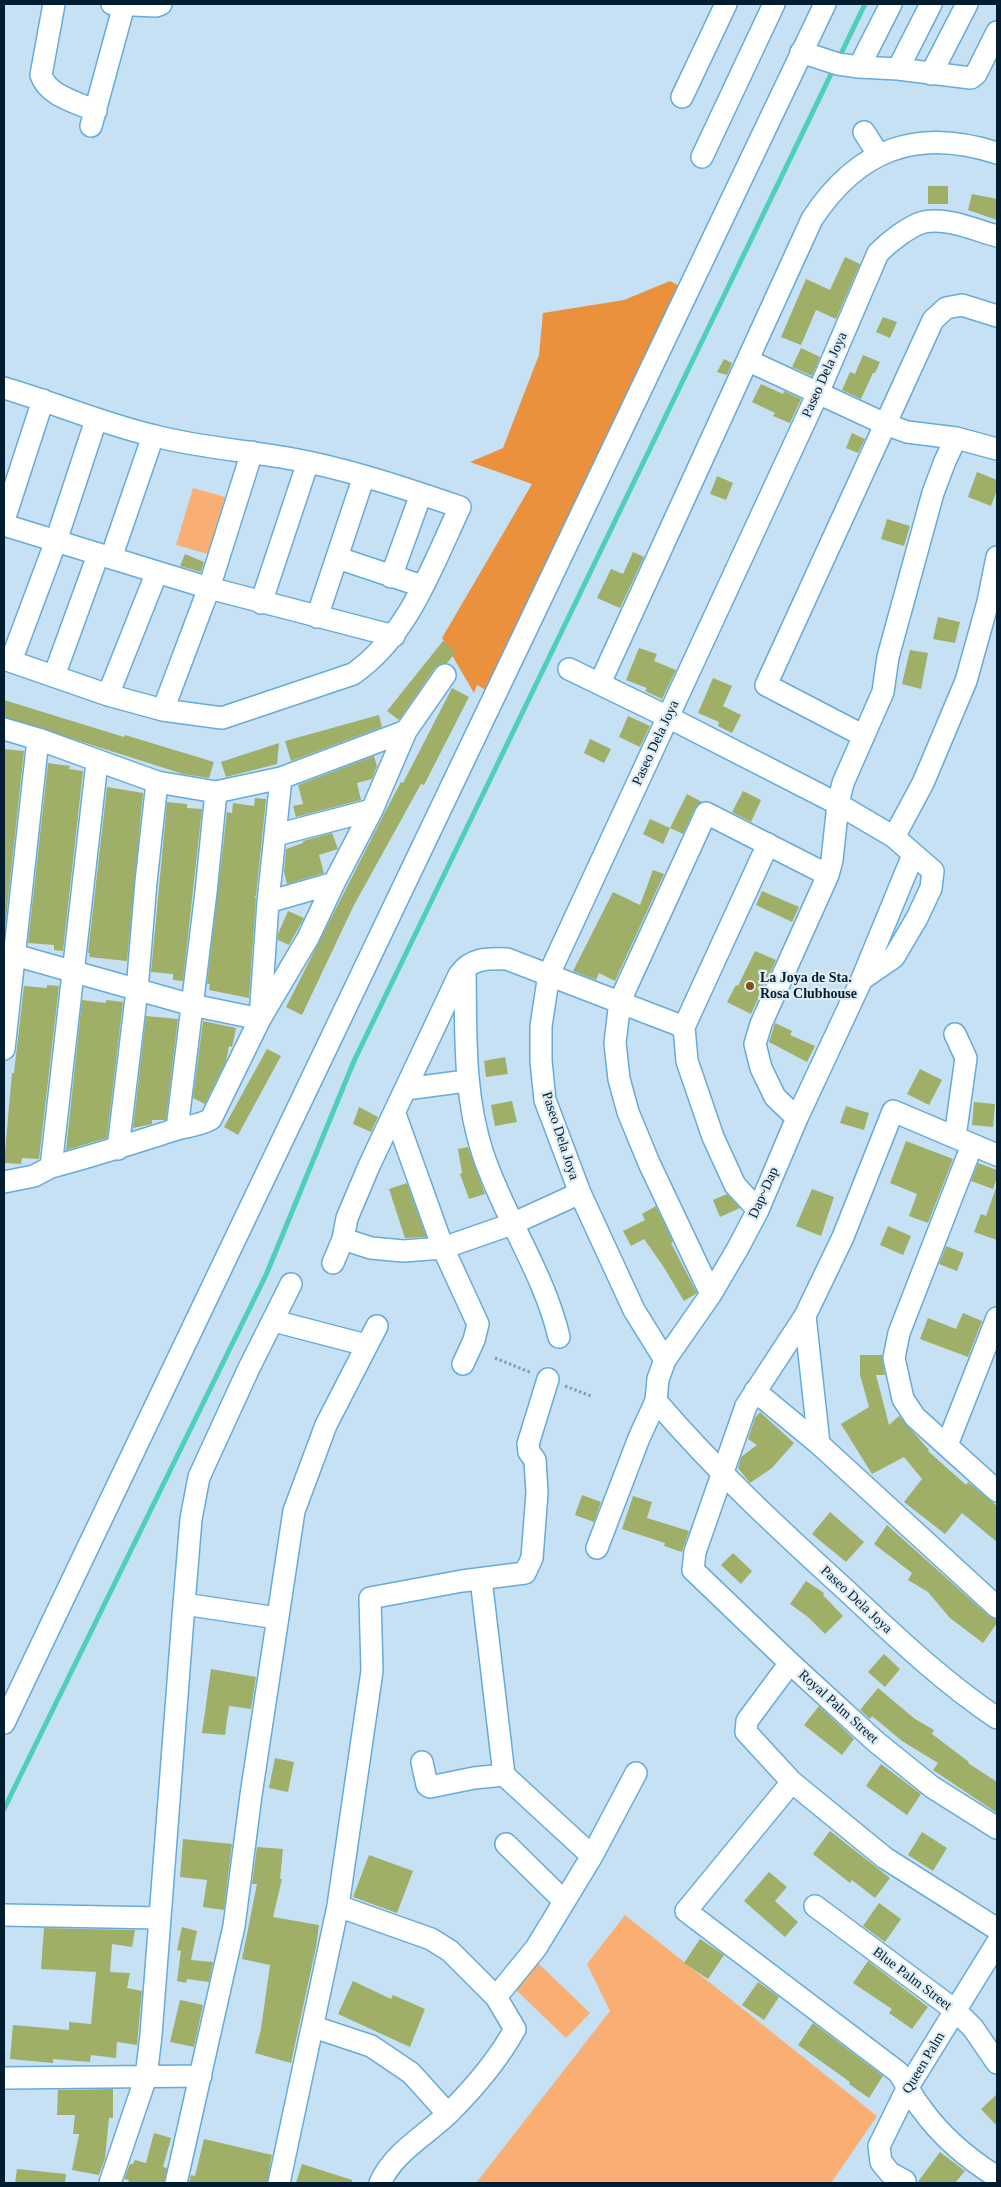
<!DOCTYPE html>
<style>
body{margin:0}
#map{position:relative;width:1001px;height:2187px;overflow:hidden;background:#c6e0f4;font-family:Georgia,serif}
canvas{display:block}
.frame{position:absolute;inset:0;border:5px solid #011d2f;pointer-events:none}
</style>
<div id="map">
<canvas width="1001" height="2187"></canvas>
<div class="frame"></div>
</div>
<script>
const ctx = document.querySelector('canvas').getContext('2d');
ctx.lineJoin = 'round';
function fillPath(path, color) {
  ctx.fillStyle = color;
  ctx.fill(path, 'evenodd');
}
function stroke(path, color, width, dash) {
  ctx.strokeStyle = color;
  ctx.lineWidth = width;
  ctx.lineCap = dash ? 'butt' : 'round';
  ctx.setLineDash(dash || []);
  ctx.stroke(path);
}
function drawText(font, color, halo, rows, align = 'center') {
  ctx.font = font + ' Georgia,serif';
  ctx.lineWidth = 4.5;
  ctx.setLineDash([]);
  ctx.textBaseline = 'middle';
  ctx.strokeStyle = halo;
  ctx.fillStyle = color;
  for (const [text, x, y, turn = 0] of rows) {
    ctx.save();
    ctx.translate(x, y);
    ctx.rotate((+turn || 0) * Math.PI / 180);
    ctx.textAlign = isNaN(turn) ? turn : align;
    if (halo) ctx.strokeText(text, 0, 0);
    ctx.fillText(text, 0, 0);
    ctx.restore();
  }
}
fillPath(new Path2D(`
 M193,488L225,497L208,554L176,545Z
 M625,1915L877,2116L831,2183H476L610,2011L587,1964Z
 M538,1963L590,2013L566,2038L514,1988Z`), '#f9af73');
fillPath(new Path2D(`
 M670,281L685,289L502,699L477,685L474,693L442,638L532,484L470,462L503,448L539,355L543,313L624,300Z`), '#eb903c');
stroke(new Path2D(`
 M838,60L865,4
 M4,1809L266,1275L354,1061L834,68`), '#4fcfb9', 5);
fillPath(new Path2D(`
 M928,186H948V204H928Z
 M972,194L997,199V220L968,210Z
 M845,257L860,264L836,319L816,310L801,345L781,337L806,279L830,290Z
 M883,317L897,322L890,338L876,332Z
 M801,348L820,357L812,376L792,367Z
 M863,355L880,362L875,373H873L861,399L842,390L850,372L855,374Z
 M724,359L732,363L727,375L717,372Z
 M761,384L783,394L784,391L801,399L790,423L773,416L775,413L752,402Z
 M852,433L865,439L858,453L846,448Z
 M977,472L997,480V490L991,506L968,497Z
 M717,476L733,483L726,500L710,494Z
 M887,519L910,526L904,546L881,539Z
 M633,552L644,557L620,608L597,598L611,569L623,574Z
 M185,554L204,562L201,572L180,566Z
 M938,617L960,622L955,643L933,639Z
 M443,641L456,652L447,663L440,664L435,668L399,720L387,711Z
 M639,648L657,654L654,661L676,670L662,699L645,691L647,688L626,680Z
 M910,650L928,653L921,689L902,684Z
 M713,678L732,686L723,706L741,715L732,733L718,726L719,722L698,713Z
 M452,688L469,697L424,785L421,784L354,905L302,1015L286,1007L386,810L401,782L403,783Z
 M4,700L124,737L125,735L214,762L209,778L183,774L4,717Z
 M379,715L382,727L291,761L285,741Z
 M628,716L650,726L640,747L619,737Z
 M590,739L611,749L604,763L584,753Z
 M279,743L277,764L226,777L221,762Z
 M4,749L24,751L4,937Z
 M374,756L377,766L372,779L357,783L361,800L296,817L293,806L303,804L298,785Z
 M48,763L70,766L69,769L83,771L63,951L54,950V945L28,943Z
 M107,787L143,793L127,961L89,957L90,953H88Z
 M743,791L761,800L751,822L732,812Z
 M687,794L702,802L695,808L683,834L670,828Z
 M255,798L266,799L256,896L254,897L256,898L249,998L209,990L210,984H207L227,812L232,813L233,803L254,806Z
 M167,802L187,804V808L202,809L183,981L173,980V974L151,972Z
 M650,819L670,828L663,844L643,834Z
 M332,833L338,849L319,855L324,873L287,884L284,872L286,849L303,843V841Z
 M653,870L664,874L615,981L599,973L596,980L573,971L613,892L640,905Z
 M762,891L799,907L792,922L756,905Z
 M288,911L304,918L289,945L278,940V934Z
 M755,951L776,960L751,1014L727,1002L736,985L738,986Z
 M47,985L59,986L39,1159L22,1158L21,1164L4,1163L12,1073H14L24,986L47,988Z
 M82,1000L106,1003V1000L123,1002L107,1138L66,1150Z
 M146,1016L178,1019L166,1120H152V1124L133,1128Z
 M203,1021L236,1028L232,1047L229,1046L226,1061L205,1104L193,1098Z
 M775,1023L792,1031L790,1035L815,1046L807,1062L769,1042Z
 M267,1049L281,1056L238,1135L224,1127Z
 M505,1057L508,1074L486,1077L484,1061Z
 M920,1069L942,1080L929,1105L907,1094Z
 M512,1101L517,1122L495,1126L491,1105Z
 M974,1102L995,1104L993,1127L972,1125Z
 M846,1106L869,1113L864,1130L840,1123Z
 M359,1107L378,1117L371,1132L353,1124Z
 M906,1141L953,1159L928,1223L909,1216L917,1194L890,1183Z
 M468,1147L485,1194L469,1199L460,1174L462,1173L458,1149Z
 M978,1163L997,1170V1178L993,1189L971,1181Z
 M407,1183L426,1236V1237L405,1238L389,1189Z
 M996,1188L997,1189V1240L974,1232L981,1214L986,1216Z
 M812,1189L834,1197L821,1236L796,1226Z
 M727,1194L740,1208L720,1217L713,1200Z
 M656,1206L673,1242L671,1243L697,1293L684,1301L663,1266L644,1239L631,1246L623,1231L645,1220L642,1214Z
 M888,1226L911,1236L903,1255L880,1245Z
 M946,1246L964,1253L957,1271L939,1264Z
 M963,1313L982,1321L968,1357L920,1339L928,1318L956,1329Z
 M860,1355H882L885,1375H876L889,1425L899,1416L929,1450L928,1451L966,1485L968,1482L997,1506V1542L962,1513L945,1534L904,1502L922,1479L904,1457L872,1474L841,1424L869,1407L860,1375Z
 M760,1412L794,1443L772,1468L750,1483L738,1468L741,1457L757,1445L748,1439L755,1418Z
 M582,1495L601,1502L594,1522L575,1515Z
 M633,1496L652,1502L647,1518L689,1531L682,1552L664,1546L665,1543L622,1529Z
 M830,1512L864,1542L846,1562L812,1534Z
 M887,1525L989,1616L997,1620V1623L983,1643L950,1618L928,1592L908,1580L912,1573L874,1544Z
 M733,1553L752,1571L741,1584L721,1565Z
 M806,1581L824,1593L823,1595L843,1616L825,1634L808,1617L790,1604Z
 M884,1654L900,1669L885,1687L868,1672Z
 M211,1669L256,1677L251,1709L229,1706L225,1735L202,1733Z
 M878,1688L915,1719L934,1730L932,1734L969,1762L968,1763L997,1782V1813L933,1770L938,1763L902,1741L872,1716L870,1719L860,1710Z
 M819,1706L854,1739L842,1755L804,1725Z
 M275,1758L294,1762L288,1792L269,1788Z
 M881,1764L921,1794L907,1815L866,1786Z
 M830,1831L890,1878L875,1898L852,1880L850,1883L813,1854Z
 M922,1832L947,1848L933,1871L908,1855Z
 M183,1839L232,1844L224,1910L203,1907L207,1880L180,1877Z
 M257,1847L283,1849L280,1879H282L273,1917L319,1925L316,1947L291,2063L255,2053L261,2029L270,1965L242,1959L257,1884H252Z
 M369,1855L413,1871L397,1913L353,1897Z
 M769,1872L787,1887L775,1901L798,1922L785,1937L744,1901Z
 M879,1903L901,1919L885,1942L863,1926Z
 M182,1927L197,1931L191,1960L213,1962L209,1982L187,1979L186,1983L177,1981L181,1951L177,1950Z
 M44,1928L135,1930L132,1947L112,1944L110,1972L130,1973L127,1988L142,1991L137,2045L117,2042L116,2058L91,2055L90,2062L53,2059V2063L10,2059L13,2025L69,2030V2022L91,2024L96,1972L41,1969Z
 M700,1939L724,1955L708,1979L684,1963Z
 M868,1961L928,2007L912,2029L889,2013L892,2009L853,1983Z
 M353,1981L391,1999L393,1995L425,2009L410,2047L338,2014Z
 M758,1982L779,1997L764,2020L742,2005Z
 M180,2000L203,2005L194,2047L170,2042Z
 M813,2023L883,2076L869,2098L849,2084L850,2082L798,2045Z
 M113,2089V2118H109L105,2159L99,2175L72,2170L79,2134H73L75,2115H57L58,2090Z
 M997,2094V2126L981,2109Z
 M154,2133L171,2138L163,2167L167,2168L164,2183H128L129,2180L124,2179L130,2164H133L135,2160L146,2163Z
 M204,2139L272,2155L267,2183H189L191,2175L195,2176Z
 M940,2152L965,2171L955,2183H917Z
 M302,2164L352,2180V2183H296Z
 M17,2169L66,2174L65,2183H15Z`), '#9faf68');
const minor = new Path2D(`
 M54,4L41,75C48,96 76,102 96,111
 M112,4L156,6L161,4
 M891,4L859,67L898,69L971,78L976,74L997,32
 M801,52L838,64L859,67
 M898,69L931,4
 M931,74L967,4
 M682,97L726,4
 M91,126L124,5
 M864,132L878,154
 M702,157L774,4
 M749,361L885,424L907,432L956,438L997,449
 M4,388C55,403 103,424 155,436C205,449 257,451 308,462C360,473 410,490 460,507C432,566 409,635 353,674L222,718L163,710L108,695L4,659
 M4,520L43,400
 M4,525L209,588L394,636
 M111,558L153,436
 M338,558L422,586
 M391,577L421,494
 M261,603L308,462
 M317,617L364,476
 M11,661L56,541L96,420
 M569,669L668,717L838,804L894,837L933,871L931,888L917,918L894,957L862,979
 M54,676L98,555
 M600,683L812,219C858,149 917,127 997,153
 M108,695L157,572
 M163,710L209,588L252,452
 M4,729L38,739L157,782L216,792L281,778L406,731L372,810L334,883L308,938L260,1019L268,902L281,778
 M406,731L445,675
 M864,736L766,685L933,320L946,308L962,305L997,316
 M276,835L372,810
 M894,837L923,783L966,681L988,602L997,557
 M268,902L334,883
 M4,952L192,1005L260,1019L211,1119C199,1126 187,1126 174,1130C133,1143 93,1156 51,1167
 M465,969C466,1031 463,1094 483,1154C504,1217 544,1273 559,1337
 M4,1049L38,739
 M406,1089L466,1081
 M395,1114L443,1248L478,1324L474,1340L463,1364
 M797,1118L775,1097L761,1068L755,1044L761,1024L828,875L832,860L838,804L843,783L883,692L888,657L933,493L945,461L956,438
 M177,1129L206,892L216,792
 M955,1137L966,1058L955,1034
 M972,1145L899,1333L894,1358L903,1399L915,1417L997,1491
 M118,1149L137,990L146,882L157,782
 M997,1155L893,1111L843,1237L805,1316L746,1406L695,1552L693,1570L790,1663L875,1741L932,1787L997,1828
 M4,1182L34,1176L51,1167L97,762
 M758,1210L735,1185L713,1137L687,1061L684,1027L768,844
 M343,1239L371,1248L403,1251L443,1248L512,1224L580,1193
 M333,1263L343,1239L347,1218L369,1166L459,975C471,958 488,958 507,959L684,1027
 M711,1294L649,1163L628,1112L619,1079L615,1043L620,1001L706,813L828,875
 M805,1316L819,1444
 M274,1321L366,1345
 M665,1360L634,1310L580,1193L545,1100L541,1061V1026L549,974L818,393L878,253C889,242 909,226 924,222C947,217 975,230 997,236
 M755,1391L819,1444L997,1607
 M656,1401C715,1470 780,1530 847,1591C895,1636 943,1682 997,1718
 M947,1445L997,1318
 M597,1548L639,1438L656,1401L658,1379L665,1360L711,1294L738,1248L758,1210L797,1118L862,979L913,855
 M481,1579L504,1775L592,1856
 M184,1604L277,1618
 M790,1663L747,1721L746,1732L792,1782L885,1858L997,1929
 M4,1723L825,4
 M422,1762L427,1785L430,1787L474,1778L504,1775
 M792,1782L686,1911L898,2072C906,2083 912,2097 921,2108C941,2136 968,2159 997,2177
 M506,1844L564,1901
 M338,1906L431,1939L450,1951L496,1997L515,2029C498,2060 474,2088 449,2113C425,2136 394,2152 380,2183
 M815,1906L956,2011L973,2028L997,2063
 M4,1915L159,1918
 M496,1997L536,1948L592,1856L636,1773
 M314,2027L371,2046L411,2073L448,2114
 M4,2078L201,2076
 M905,2181L890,2173L881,2162L879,2146L908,2087L997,1943
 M110,2183L146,2077L151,2035L184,1604L191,1519L199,1477L249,1368L291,1284
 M176,2183L234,1926L251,1795L294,1511L326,1425L377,1326
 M279,2183L338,1906L372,1671L370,1598L462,1581L525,1573L532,1558L537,1493L535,1460L529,1452L528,1444L548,1379`);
stroke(minor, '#66abd9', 24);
stroke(new Path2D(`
 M495,1358L532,1373
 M565,1386L591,1396`), '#839eb1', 3, [2.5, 2.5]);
stroke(minor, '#fff', 21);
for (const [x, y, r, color] of [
 [750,986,5,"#894d0c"]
]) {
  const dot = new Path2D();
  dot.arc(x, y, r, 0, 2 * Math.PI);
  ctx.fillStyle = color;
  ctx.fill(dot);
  stroke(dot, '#deecf5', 2);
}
drawText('14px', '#011d2f', '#deecf5', [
 ["Paseo Dela Joya",825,375,-66],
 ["Paseo Dela Joya",656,743,-65],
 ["Paseo Dela Joya",560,1136,72],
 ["Dap~Dap",764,1193,-66],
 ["Paseo Dela Joya",856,1600,43],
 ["Royal Palm Street",838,1707,42],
 ["Blue Palm Street",912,1979,37],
 ["Queen Palm",924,2063,-59]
]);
drawText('bold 14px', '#011d2f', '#deecf5', [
 ["La Joya de Sta.",760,978],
 ["Rosa Clubhouse",760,994]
], 'left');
</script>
